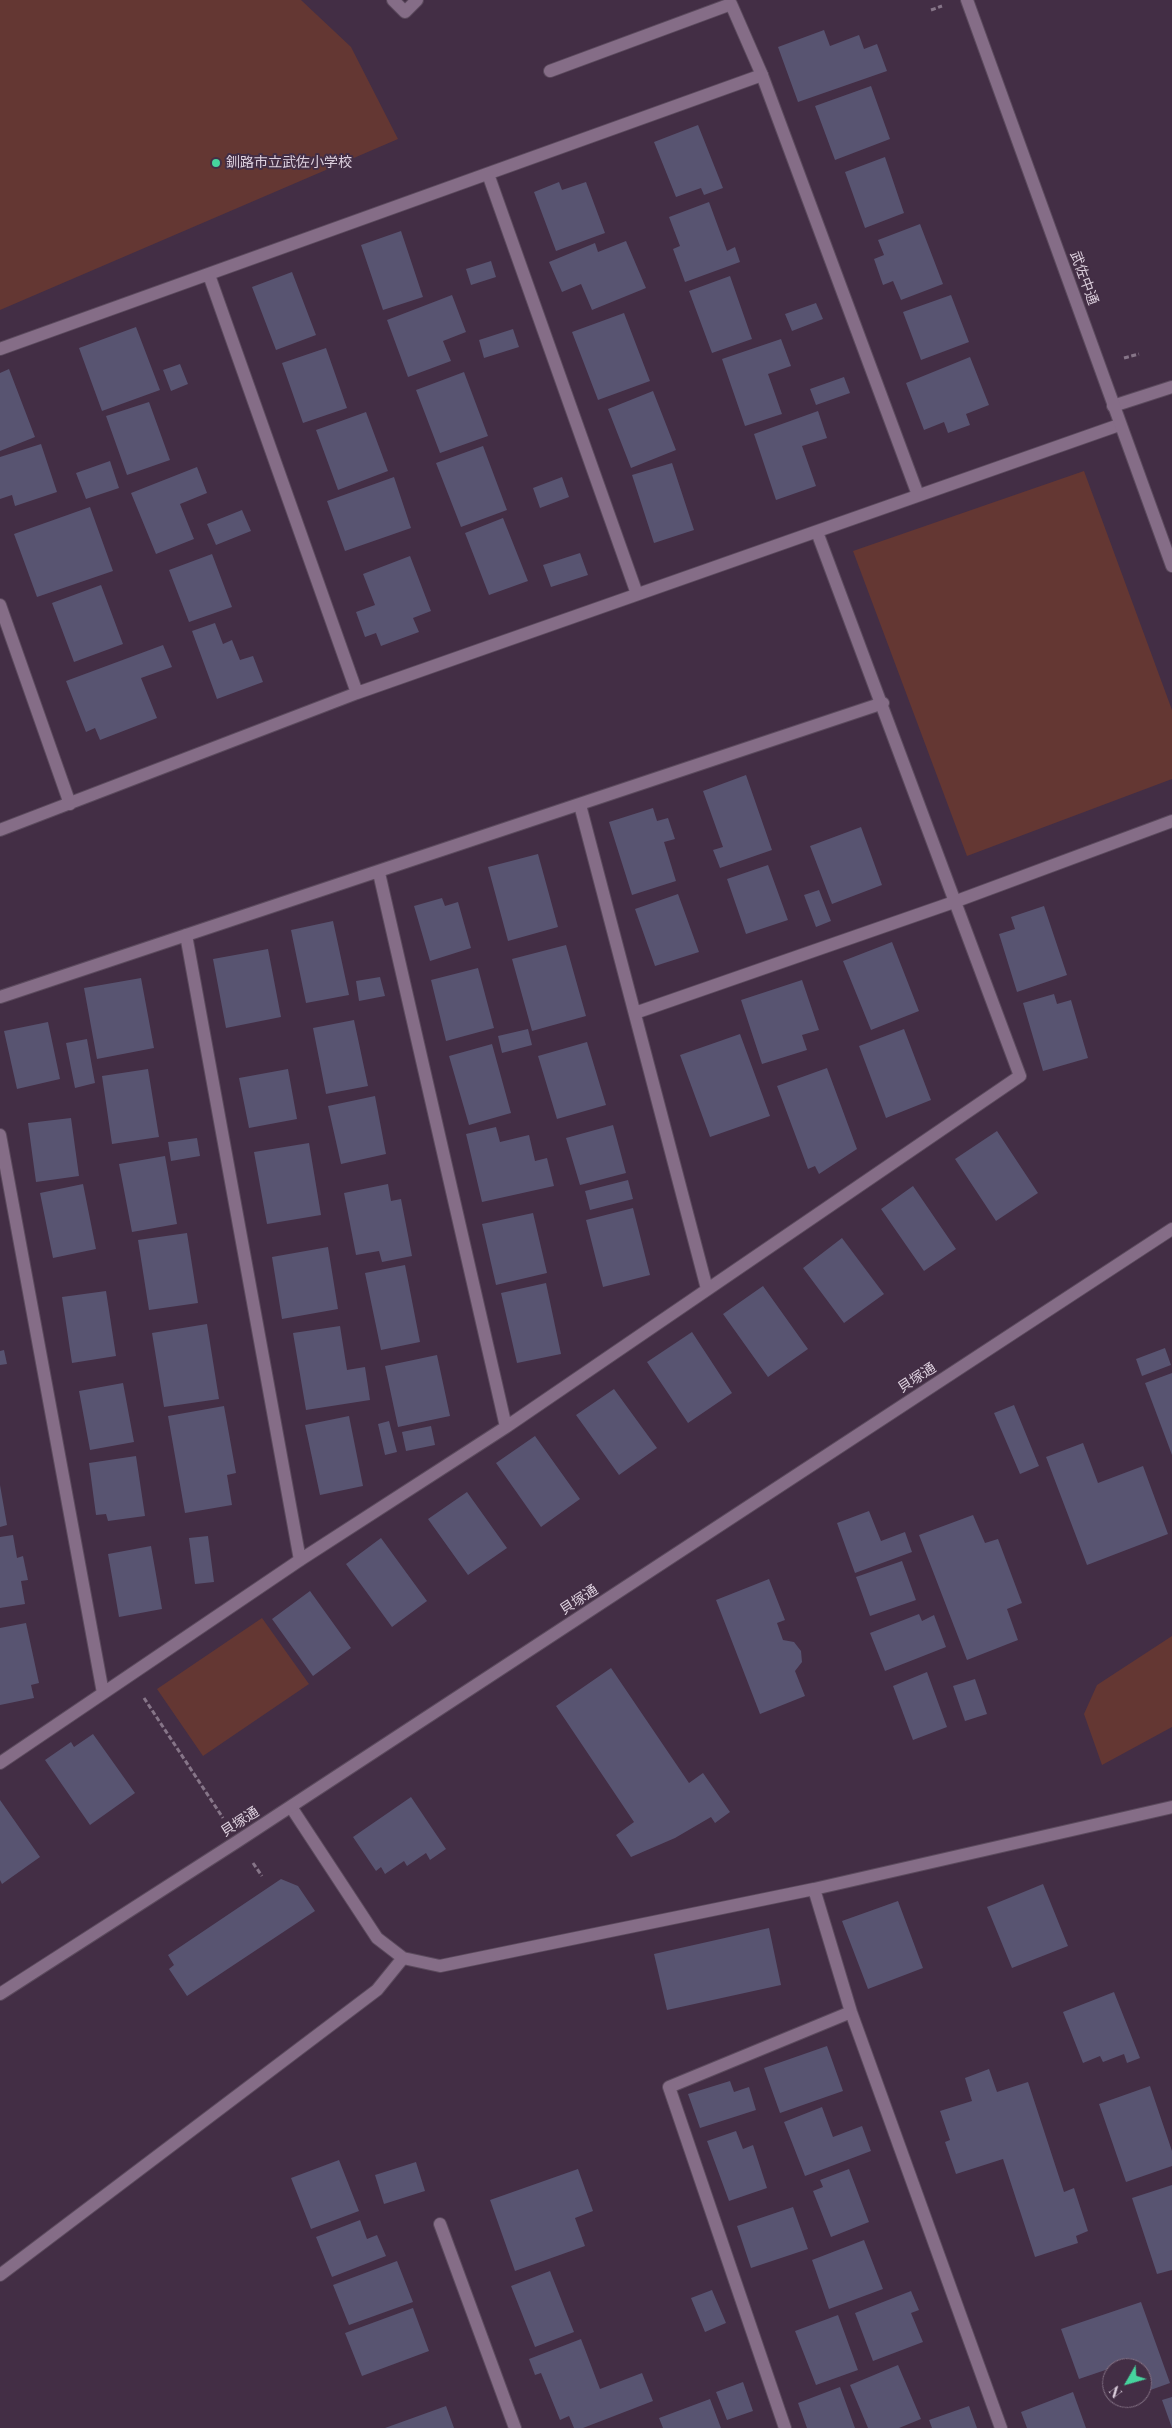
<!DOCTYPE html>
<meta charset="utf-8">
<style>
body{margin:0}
#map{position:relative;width:1172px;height:2428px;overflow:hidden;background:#432e45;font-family:"Playfair Display",serif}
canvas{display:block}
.north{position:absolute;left:1102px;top:2358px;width:50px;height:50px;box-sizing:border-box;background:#432e45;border:1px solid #816f82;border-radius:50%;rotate:232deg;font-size:14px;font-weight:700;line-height:20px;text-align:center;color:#ddd0de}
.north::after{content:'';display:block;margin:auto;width:18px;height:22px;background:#46d49e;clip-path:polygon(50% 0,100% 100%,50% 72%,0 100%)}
</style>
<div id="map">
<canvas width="1172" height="2428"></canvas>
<div class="north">N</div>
</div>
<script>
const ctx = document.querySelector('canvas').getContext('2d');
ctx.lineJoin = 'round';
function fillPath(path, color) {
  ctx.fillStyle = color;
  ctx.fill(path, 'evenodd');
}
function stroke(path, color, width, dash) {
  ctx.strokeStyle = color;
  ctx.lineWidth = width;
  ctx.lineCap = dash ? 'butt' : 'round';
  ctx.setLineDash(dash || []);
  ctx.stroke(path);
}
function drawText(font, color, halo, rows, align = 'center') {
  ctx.font = font + ' "Playfair Display","Noto Sans JP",serif';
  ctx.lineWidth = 4;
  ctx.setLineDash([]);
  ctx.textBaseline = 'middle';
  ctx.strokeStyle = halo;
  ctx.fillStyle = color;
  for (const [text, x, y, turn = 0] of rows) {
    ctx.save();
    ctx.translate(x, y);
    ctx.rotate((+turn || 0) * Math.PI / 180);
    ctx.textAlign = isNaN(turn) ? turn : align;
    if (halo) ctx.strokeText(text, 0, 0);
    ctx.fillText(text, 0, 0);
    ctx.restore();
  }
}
fillPath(new Path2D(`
 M0,0H301L351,47L398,139L0,310Z
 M1084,471L1172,710V779L967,856L853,551Z
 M262,1618L309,1684L203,1756L157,1689Z
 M1172,1636V1727L1102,1765L1084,1714L1097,1685Z`), '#643733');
fillPath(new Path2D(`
 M824,30L830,46L859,35L864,49L877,44L887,71L798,102L778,47Z
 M871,86L890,139L835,160L815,106Z
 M698,125L723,188L704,195L701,188L676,197L654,142Z
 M885,157L904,213L865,228L845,172Z
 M559,182L562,190L586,182L605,233L556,251L534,192Z
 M709,202L727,251L735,247L740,262L685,282L673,249L680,246L669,217Z
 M920,224L943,284L901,300L893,281L883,285L874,259L884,255L878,240Z
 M401,231L423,297L383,310L361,245Z
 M626,241L646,288L592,310L581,284L562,292L549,262L595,243L598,252Z
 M491,261L496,277L471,285L466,269Z
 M292,272L316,335L276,350L252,287Z
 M730,276L752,339L712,353L689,291Z
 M452,295L466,332L443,341L451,361L408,377L387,320Z
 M951,295L969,342L921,360L903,312Z
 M816,303L823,319L792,331L785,314Z
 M624,313L650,381L598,400L572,332Z
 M136,327L160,390L102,411L79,348Z
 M513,329L519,347L484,358L479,340Z
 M781,339L791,366L768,374L782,414L745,426L722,359Z
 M326,348L347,408L303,423L282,363Z
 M970,357L989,405L966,414L970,425L948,433L944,422L924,430L906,383Z
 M180,364L188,384L171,391L163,370Z
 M9,369L35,437L0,451V373Z
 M464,372L488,436L440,453L416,390Z
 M844,377L850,393L816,405L810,389Z
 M653,391L676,450L631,468L608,409Z
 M149,402L170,460L127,475L106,416Z
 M818,411L827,438L802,446L816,486L776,500L754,434Z
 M366,412L388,471L338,490L316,430Z
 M41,444L57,492L15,506L12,495L0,499V457Z
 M483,446L507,510L461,527L436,463Z
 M110,461L119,488L86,499L76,473Z
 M672,463L694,530L654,543L632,475Z
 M197,467L207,493L180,504L194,539L156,554L131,493Z
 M394,477L411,528L345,551L327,501Z
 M562,477L569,497L540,508L533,488Z
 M90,507L113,571L37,597L14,534Z
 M242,510L251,531L216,545L207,524Z
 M503,518L528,581L489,595L465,533Z
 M580,553L588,575L551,587L543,565Z
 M212,554L232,607L189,622L169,570Z
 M410,556L431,611L413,618L419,632L381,646L376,633L365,637L356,612L375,605L363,574Z
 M101,585L123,644L74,662L52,603Z
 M215,623L223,644L232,640L240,660L253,656L263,682L217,699L192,631Z
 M163,645L172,667L141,678L157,718L100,740L95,728L86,732L66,681Z
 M746,775L772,850L720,868L713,850L723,847L703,791Z
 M653,808L657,821L668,818L675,839L664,842L676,881L632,895L609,822Z
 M861,827L882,885L832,904L810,846Z
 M538,854L558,927L508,941L488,867Z
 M768,865L788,920L746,934L727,879Z
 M819,890L831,921L816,927L804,895Z
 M678,894L699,952L655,966L635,909Z
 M442,898L445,906L458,902L471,948L430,961L414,906Z
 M1044,906L1067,975L1017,992L999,934L1015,929L1011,917Z
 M333,921L349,995L306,1003L291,930Z
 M892,942L919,1011L871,1030L843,961Z
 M566,945L586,1016L532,1031L512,959Z
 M268,949L281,1017L226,1028L213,959Z
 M478,968L494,1028L446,1041L431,980Z
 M380,977L385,996L359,1001L356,981Z
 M141,978L154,1048L97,1059L84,988Z
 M802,980L819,1030L802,1035L807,1050L762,1064L741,1000Z
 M1054,994L1057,1004L1071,1000L1088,1058L1043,1071L1023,1003Z
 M354,1020L368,1086L326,1094L313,1028Z
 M48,1022L60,1079L17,1089L4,1031Z
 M528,1029L532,1045L502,1053L498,1036Z
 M904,1029L931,1100L886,1118L859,1046Z
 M740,1034L770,1116L710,1137L680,1055Z
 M87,1039L95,1083L75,1088L66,1043Z
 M587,1042L606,1105L557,1119L538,1056Z
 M492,1044L511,1113L469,1125L449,1056Z
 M827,1068L857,1149L819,1174L815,1166L808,1169L777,1086Z
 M148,1069L159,1137L112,1144L102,1076Z
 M288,1069L297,1119L249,1128L239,1078Z
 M375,1096L386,1154L341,1164L328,1106Z
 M71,1118L79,1176L36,1182L28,1123Z
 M613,1125L626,1173L580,1185L566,1138Z
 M496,1127L500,1142L529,1135L535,1161L547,1158L554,1186L482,1202L466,1134Z
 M997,1131L1038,1193L996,1221L955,1159Z
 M197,1138L200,1156L171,1161L168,1142Z
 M309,1143L321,1215L267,1224L254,1152Z
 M165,1156L177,1224L132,1232L119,1164Z
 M628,1180L633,1199L590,1210L585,1191Z
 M83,1184L96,1249L53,1258L40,1193Z
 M388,1184L391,1201L401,1199L412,1256L382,1262L379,1251L356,1255L344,1193Z
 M913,1186L956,1249L924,1271L881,1209Z
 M633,1208L650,1275L603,1287L586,1220Z
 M533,1213L547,1273L496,1285L482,1224Z
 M187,1233L198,1303L149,1310L138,1240Z
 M842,1238L884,1294L844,1323L803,1268Z
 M328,1247L338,1309L282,1319L272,1257Z
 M405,1265L420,1342L381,1350L365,1273Z
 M546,1283L561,1354L517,1363L501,1293Z
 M763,1286L808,1349L768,1377L723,1314Z
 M106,1291L116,1356L72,1363L62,1297Z
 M207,1324L219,1399L164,1407L152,1333Z
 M340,1326L347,1370L365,1367L370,1400L306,1410L293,1333Z
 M692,1332L732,1393L688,1423L647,1362Z
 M1165,1348L1171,1365L1142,1376L1136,1359Z
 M4,1350L7,1364L0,1365V1351Z
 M437,1355L450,1416L398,1427L385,1366Z
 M1172,1373V1455L1145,1383Z
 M123,1383L134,1442L90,1450L79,1391Z
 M614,1389L657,1448L619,1475L576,1415Z
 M1014,1405L1039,1466L1020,1474L994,1413Z
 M224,1406L236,1473L227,1475L232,1505L185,1513L168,1416Z
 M349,1416L363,1486L320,1495L305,1425Z
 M389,1421L397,1452L385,1455L378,1424Z
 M431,1426L435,1445L406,1451L402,1432Z
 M535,1436L580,1499L541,1527L496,1463Z
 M1083,1443L1098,1483L1143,1466L1168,1534L1087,1565L1046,1457Z
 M136,1456L145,1516L108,1521L106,1514L96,1515L89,1463Z
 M0,1485L7,1525L0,1527Z
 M467,1492L507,1548L468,1575L428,1519Z
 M869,1511L881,1541L905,1532L912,1552L855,1573L837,1523Z
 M973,1515L985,1543L998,1539L1022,1603L1007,1609L1018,1640L967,1660L919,1535Z
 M13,1535L17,1558L23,1556L28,1580L21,1581L25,1604L0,1608V1537Z
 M208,1536L214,1582L195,1584L189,1538Z
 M381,1538L427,1601L392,1627L346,1564Z
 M151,1546L162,1609L119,1617L108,1554Z
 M902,1561L916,1600L870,1616L856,1577Z
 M769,1579L785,1620L777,1623L783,1640L794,1642L801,1651L802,1662L795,1671L805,1696L760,1714L716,1600Z
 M310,1591L351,1648L313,1676L272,1619Z
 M919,1614L922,1621L934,1615L946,1647L885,1671L870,1633Z
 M26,1623L39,1683L31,1685L34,1698L0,1705V1628Z
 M611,1668L689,1783L703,1773L730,1812L715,1823L711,1817L675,1838L631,1857L616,1835L634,1822L556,1706Z
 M927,1672L947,1727L913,1740L893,1686Z
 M975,1679L987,1714L965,1721L953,1686Z
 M93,1734L135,1793L90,1825L45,1760L71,1742L74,1747Z
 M411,1797L446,1849L430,1860L426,1853L407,1866L404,1861L385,1874L381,1867L376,1871L353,1837Z
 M0,1800L40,1857L2,1884L0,1880Z
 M281,1879L298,1886L315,1911L187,1996L169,1969L174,1965L168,1955Z
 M1043,1884L1068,1946L1012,1968L987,1907Z
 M898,1901L923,1968L868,1989L842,1921Z
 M769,1928L781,1985L667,2010L654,1954Z
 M1114,1992L1140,2058L1127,2063L1124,2054L1103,2062L1100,2056L1083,2063L1063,2012Z
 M827,2046L843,2091L780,2113L764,2068Z
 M989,2069L997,2092L1028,2082L1064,2192L1074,2188L1088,2231L1076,2236L1078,2243L1035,2257L1003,2159L956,2174L945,2142L950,2140L940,2111L972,2101L965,2078Z
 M730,2081L734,2092L749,2087L756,2110L700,2128L688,2094Z
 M1150,2086L1172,2151V2166L1126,2182L1099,2104Z
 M822,2107L833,2137L862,2126L871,2151L805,2176L784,2122Z
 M736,2131L743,2149L753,2145L767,2188L729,2201L707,2141Z
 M339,2160L359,2211L311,2229L291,2178Z
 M416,2162L425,2191L384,2204L375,2175Z
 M578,2169L593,2211L575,2218L585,2246L515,2271L490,2200Z
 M849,2169L869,2222L831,2237L813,2191L823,2187L820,2180Z
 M1172,2185V2270L1157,2274L1132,2198Z
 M793,2207L808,2249L751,2268L737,2226Z
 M360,2220L367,2239L377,2235L386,2256L332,2277L316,2237Z
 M864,2240L883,2289L829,2309L812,2260Z
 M397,2261L413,2302L349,2325L333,2285Z
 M550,2271L574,2332L535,2347L511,2286Z
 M712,2290L726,2323L705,2332L691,2298Z
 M911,2291L919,2310L911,2313L923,2342L873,2361L855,2313Z
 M1141,2302L1170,2383L1142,2393V2368H1125L1123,2364L1079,2379L1061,2329Z
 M413,2308L429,2351L362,2376L345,2333Z
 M838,2315L858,2370L816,2385L795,2331Z
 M581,2339L600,2389L642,2373L653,2401L583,2428H574L569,2416L560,2420L541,2373L535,2375L529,2359Z
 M898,2365L921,2419L899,2428H868L850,2385Z
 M743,2382L753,2411L727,2420L716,2392Z
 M840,2387L855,2428H807L798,2403Z
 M1073,2392L1086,2428H1027L1021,2412Z
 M1172,2397V2428L1162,2400Z
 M710,2399L721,2428H663L659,2418Z
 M446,2406L454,2428H385Z
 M969,2406L977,2428H932L929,2420Z`), '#585471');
const service = new Path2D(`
 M393,0L405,12L417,0
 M550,71L731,4L762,75
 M1113,406L1172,387`);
const minor = new Path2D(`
 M488,174L637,594
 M209,275L357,693
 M0,349L762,75L918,495
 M0,605L70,804
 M580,805L707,1289
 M0,830L357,693L1119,425
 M379,873L506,1427
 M186,935L300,1560
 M0,997L883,703
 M635,1013L954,902L1172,821
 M0,1135L103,1693
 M0,1763L300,1560L506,1427L1020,1076L817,532
 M291,1807L377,1938L403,1958L440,1966L814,1889L1172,1807
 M814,1889L851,2012L1001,2428
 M440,2224L515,2428
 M0,2275L377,1990L403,1958
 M785,2428L669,2087L851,2012`);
const tertiary = new Path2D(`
 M967,0L1172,566
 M0,1994L238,1841L1172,1229`);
stroke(service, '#5b4a5d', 14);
stroke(minor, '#5b4a5d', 14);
stroke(tertiary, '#5b4a5d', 14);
stroke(new Path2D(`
 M931,10L942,6
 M1124,358L1139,354
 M144,1698L223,1818
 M253,1863L262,1876`), '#867588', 3, [5, 2.5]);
stroke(service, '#856d87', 12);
stroke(minor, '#856d87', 12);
stroke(tertiary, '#856d87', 12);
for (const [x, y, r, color] of [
 [216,163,5,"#46d49e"]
]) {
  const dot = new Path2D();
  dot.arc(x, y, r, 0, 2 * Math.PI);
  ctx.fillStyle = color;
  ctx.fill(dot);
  stroke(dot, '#432e45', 2);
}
drawText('14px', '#ddd0de', '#432e45', [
 ["釧路市立武佐小学校",226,163]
], 'left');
drawText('14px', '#ddd0de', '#432e45', [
 ["武佐中通",1084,278,70],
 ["貝塚通",917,1378,-33],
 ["貝塚通",579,1600,-33],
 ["貝塚通",240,1822,-33]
]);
</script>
